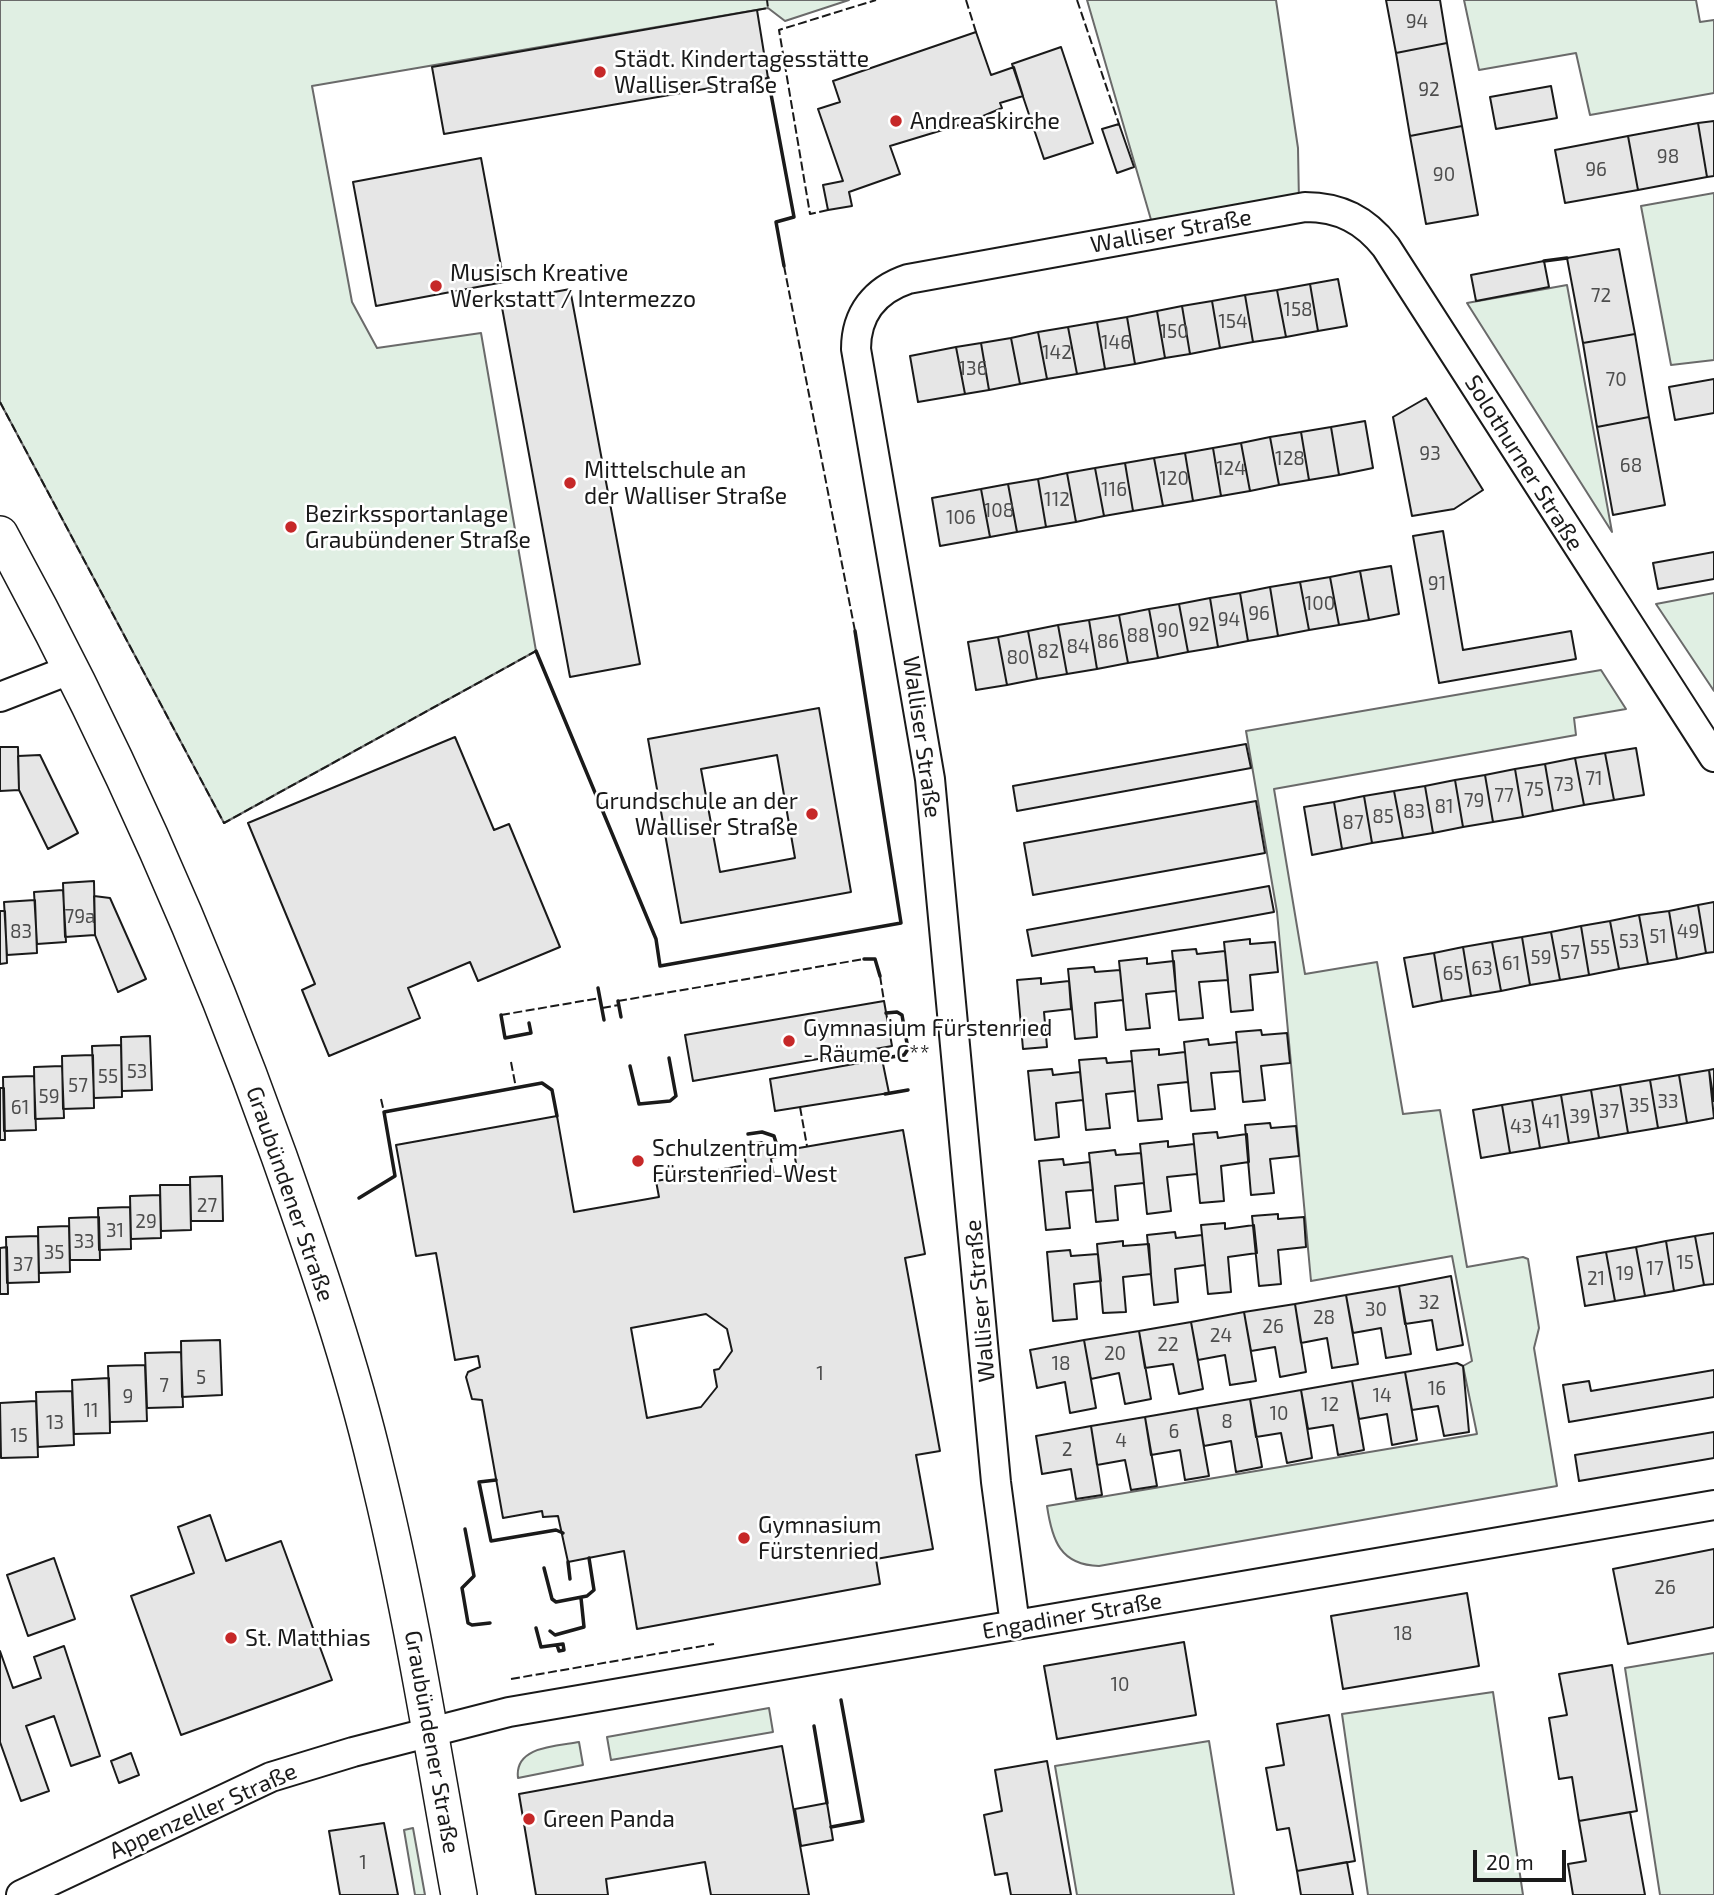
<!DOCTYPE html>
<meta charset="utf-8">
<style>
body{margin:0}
#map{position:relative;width:1714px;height:1895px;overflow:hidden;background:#fff;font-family:"Exo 2",sans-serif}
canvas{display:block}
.scale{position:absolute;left:1473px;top:1850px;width:93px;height:32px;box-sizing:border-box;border:4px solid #1a1a1a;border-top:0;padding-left:9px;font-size:21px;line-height:24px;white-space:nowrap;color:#1a1a1a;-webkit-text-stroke:5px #fff;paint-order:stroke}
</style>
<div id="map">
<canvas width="1714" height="1895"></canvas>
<div class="scale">20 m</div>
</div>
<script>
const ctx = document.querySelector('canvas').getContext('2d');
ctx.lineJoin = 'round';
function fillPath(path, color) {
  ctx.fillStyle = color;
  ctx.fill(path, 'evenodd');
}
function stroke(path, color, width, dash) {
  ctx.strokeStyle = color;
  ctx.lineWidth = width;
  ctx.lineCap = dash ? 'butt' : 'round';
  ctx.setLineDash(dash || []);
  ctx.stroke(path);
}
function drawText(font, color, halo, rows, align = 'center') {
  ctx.font = font + ' "Exo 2",sans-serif';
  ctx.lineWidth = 5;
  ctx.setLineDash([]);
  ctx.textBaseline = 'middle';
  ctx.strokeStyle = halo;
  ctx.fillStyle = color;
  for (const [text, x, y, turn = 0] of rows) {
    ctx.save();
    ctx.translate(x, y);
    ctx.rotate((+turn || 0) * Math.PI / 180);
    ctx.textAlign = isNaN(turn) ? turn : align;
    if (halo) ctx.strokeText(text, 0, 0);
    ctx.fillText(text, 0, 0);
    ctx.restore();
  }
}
const green = new Path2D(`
 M0,0H849L785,21L768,8L312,86L352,302L377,348L481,333L536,651L224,823L0,402Z
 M1087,0H1276L1298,148L1299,203L1154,230Z
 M1464,0H1696L1700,22L1714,20V93L1590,115L1576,53L1479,70Z
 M1714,193V360L1671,365L1641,206Z
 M1567,285L1612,532L1467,303Z
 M1714,593V691L1656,604Z
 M1601,670L1626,709L1574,718L1576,735L1274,789L1305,974L1377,962L1403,1114L1440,1110L1467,1267L1523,1257L1528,1259L1539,1328L1534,1348L1557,1486L1099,1566C1060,1565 1052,1540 1047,1506L1477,1434L1463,1366L1472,1361L1452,1256L1311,1281L1277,912L1246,731Z
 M1714,1653V1895H1660L1625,1668Z
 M1493,1692L1523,1895H1368L1342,1714Z
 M769,1708L773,1732L611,1760L607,1737Z
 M1209,1741L1234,1895H1077L1055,1766Z
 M579,1742L583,1765L518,1778C514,1746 557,1746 579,1742Z
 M413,1828L425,1895H415L404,1830Z`);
fillPath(green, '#e0efe3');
stroke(green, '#6a6a6a', 2);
const building = new Path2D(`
 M1386,0H1440L1447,43L1396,53Z
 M757,10L768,78L444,134L432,67Z
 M976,32L991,75L1014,67L1023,96L1000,103L1002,108L969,122L890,146L900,174L849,192L852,206L828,210L823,185L843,181L818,109L840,102L833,81Z
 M1447,43L1462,126L1410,136L1396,53Z
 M1061,47L1093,143L1044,159L1012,64Z
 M1551,86L1557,118L1496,129L1490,97Z
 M1714,121V176L1707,177L1698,123Z
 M1698,123L1707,177L1638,190L1628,136Z
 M1119,124L1134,167L1117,173L1102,129Z
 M1462,126L1478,215L1426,224L1410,136Z
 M1628,136L1638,190L1565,203L1555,150Z
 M481,158L504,282L376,306L353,182Z
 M1619,249L1635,334L1583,343L1567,258Z
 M1544,261L1549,287L1476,301L1471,275Z
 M1338,279L1347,326L1318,331L1310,284Z
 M1310,284L1318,331L1286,337L1277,290Z
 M570,289L640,664L570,677L501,302Z
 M1277,290L1286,337L1253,342L1245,295Z
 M1245,295L1253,342L1220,348L1212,301Z
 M1212,301L1220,348L1190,354L1182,306Z
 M1182,306L1190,354L1165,358L1157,311Z
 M1157,311L1165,358L1135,364L1127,317Z
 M1127,317L1135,364L1105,369L1097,322Z
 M1097,322L1105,369L1077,374L1068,327Z
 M1068,327L1077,374L1047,379L1038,332Z
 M1038,332L1047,379L1020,384L1011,338Z
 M1635,334L1649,417L1597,427L1583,343Z
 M1011,338L1020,384L989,390L981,343Z
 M981,343L989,390L965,394L956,347Z
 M956,347L965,394L918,402L910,356Z
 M1714,379V413L1675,420L1669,387Z
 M1426,398L1483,490L1454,509L1412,516L1393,417Z
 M1649,417L1665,505L1613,515L1597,427Z
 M1365,421L1373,468L1339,475L1331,427Z
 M1331,427L1339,475L1309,480L1301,432Z
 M1301,432L1309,480L1279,485L1270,437Z
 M1270,437L1279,485L1250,491L1241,443Z
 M1241,443L1250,491L1221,496L1213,448Z
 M1213,448L1221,496L1193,501L1185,453Z
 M1185,453L1193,501L1163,506L1154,458Z
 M1154,458L1163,506L1133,511L1125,463Z
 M1125,463L1133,511L1104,516L1095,468Z
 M1095,468L1104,516L1076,522L1067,473Z
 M1067,473L1076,522L1046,527L1038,479Z
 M1038,479L1046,527L1017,532L1008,484Z
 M1008,484L1017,532L990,537L981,489Z
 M981,489L990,537L940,546L932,498Z
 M1443,531L1463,650L1571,631L1576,659L1439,683L1413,536Z
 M1714,552V579L1658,589L1653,563Z
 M1391,566L1399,614L1369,620L1360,571Z
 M1360,571L1369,620L1339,625L1330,577Z
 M1330,577L1339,625L1309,630L1300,582Z
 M1300,582L1309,630L1278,636L1270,587Z
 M1270,587L1278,636L1248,641L1240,593Z
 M1240,593L1248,641L1218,647L1210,598Z
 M1210,598L1218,647L1188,652L1179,604Z
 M1179,604L1188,652L1158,658L1149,609Z
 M1149,609L1158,658L1128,663L1119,615Z
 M1119,615L1128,663L1097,669L1089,620Z
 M1089,620L1097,669L1067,674L1058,625Z
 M1058,625L1067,674L1037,679L1028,631Z
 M1028,631L1037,679L1007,685L998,637Z
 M998,637L1007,685L976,690L968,642Z
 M819,708L851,892L681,923L648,739ZM777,755L795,858L720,872L701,769Z
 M455,737L494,830L509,824L560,947L478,981L470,962L408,988L420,1018L329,1056L302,990L315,984L248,823Z
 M1246,744L1251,768L1017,811L1013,786Z
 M0,747H18L19,790L0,791Z
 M1636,748L1644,795L1614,800L1605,753Z
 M1605,753L1614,800L1584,805L1575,758Z
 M40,755L78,833L48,849L19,790L18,756Z
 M1575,758L1584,805L1553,811L1545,764Z
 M1545,764L1553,811L1523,817L1515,769Z
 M1515,769L1523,817L1493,822L1485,775Z
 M1485,775L1493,822L1463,827L1455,780Z
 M1455,780L1463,827L1433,833L1425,786Z
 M1425,786L1433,833L1403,838L1394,791Z
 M1394,791L1403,838L1372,843L1364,796Z
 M1364,796L1372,843L1342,849L1334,802Z
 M1256,801L1265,853L1033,895L1024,843Z
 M1334,802L1342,849L1312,855L1304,807Z
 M94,881L95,935L65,937L63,883Z
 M1269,886L1274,912L1032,956L1027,930Z
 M63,890L66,942L37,944L34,892Z
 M94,896L110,898L146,979L118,992L95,935Z
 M35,900L37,953L7,955L4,902Z
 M1714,902V952L1706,953L1698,905Z
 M1698,905L1706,953L1677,959L1669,911Z
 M0,911H5L7,963L0,964Z
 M1669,911L1677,959L1648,964L1639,915Z
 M1639,915L1648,964L1619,969L1610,921Z
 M1610,921L1619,969L1589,975L1581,926Z
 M1581,926L1589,975L1560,980L1551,932Z
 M1551,932L1560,980L1530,985L1522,937Z
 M1522,937L1530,985L1501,991L1492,942Z
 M1250,939V944L1275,942L1278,972L1250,975L1253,1010L1231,1012L1224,942Z
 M1492,942L1501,991L1471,996L1463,947Z
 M1463,947L1471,996L1442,1001L1434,953Z
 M1196,949L1197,954L1225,951L1228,980L1199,982L1203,1018L1179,1020L1172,951Z
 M1434,953L1442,1001L1413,1007L1404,958Z
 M1147,958V964L1174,961L1176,991L1146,994L1150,1028L1126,1030L1119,961Z
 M1094,967L1095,972L1120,970L1123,1000L1095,1003L1097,1037L1075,1039L1068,969Z
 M1041,978V984L1069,981L1071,1009L1044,1012L1047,1047L1023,1049L1017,980Z
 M884,1001L892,1046L693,1081L685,1035Z
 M1261,1030L1262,1035L1287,1033L1290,1063L1261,1066L1265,1100L1243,1102L1236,1032Z
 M150,1036L152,1090L122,1091L121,1037Z
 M1208,1039L1209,1045L1237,1042L1240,1071L1211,1073L1215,1109L1191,1111L1184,1042Z
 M121,1045L122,1097L94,1098L92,1046Z
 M1159,1049V1055L1185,1052L1188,1082L1158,1085L1162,1119L1138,1121L1131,1051Z
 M93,1055L94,1108L63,1109L62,1056Z
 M1106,1058L1107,1063L1132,1061L1135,1091L1106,1094L1110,1128L1086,1130L1079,1060Z
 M882,1059L889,1093L775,1111L770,1079Z
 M62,1066L64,1118L35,1119L34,1067Z
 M1052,1069L1053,1075L1080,1072L1083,1100L1056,1103L1059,1137L1035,1140L1028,1071Z
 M1714,1069V1101L1709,1070Z
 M1709,1070L1714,1118L1687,1123L1679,1075Z
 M1679,1075L1687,1123L1658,1128L1650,1080Z
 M34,1076L36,1130L4,1131L3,1077Z
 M1650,1080L1658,1128L1628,1133L1620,1085Z
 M1620,1085L1628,1133L1599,1138L1591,1090Z
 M0,1088H4L5,1140H0Z
 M1591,1090L1599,1138L1569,1143L1561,1095Z
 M1561,1095L1569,1143L1540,1148L1532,1100Z
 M1532,1100L1540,1148L1510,1153L1502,1105Z
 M1502,1105L1510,1153L1481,1158L1473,1110Z
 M557,1116L574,1212L659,1197L656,1181L746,1165L744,1153L749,1144L762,1142L769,1148L774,1176L798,1172L793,1149L903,1130L925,1254L905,1258L940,1451L916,1455L933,1549L876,1559L880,1584L637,1629L624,1551L568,1562L558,1516L543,1517L542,1511L503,1518L482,1400L472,1399L466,1377L468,1372L480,1367L478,1356L455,1360L436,1253L416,1256L396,1145ZM706,1314L727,1329L732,1351L719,1369L714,1370L717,1387L701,1407L647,1418L631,1328Z
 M1270,1123L1271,1128L1296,1126L1299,1156L1270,1159L1274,1193L1251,1195L1245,1125Z
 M1217,1132L1218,1138L1247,1134L1249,1162L1221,1166L1224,1201L1200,1203L1193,1134Z
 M1168,1141V1147L1194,1144L1197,1174L1167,1177L1171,1211L1147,1214L1140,1144Z
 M1115,1150L1116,1155L1141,1153L1144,1183L1115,1186L1118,1220L1096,1222L1089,1153Z
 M1063,1159L1064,1165L1090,1162L1093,1190L1066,1192L1070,1228L1046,1230L1039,1161Z
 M222,1176L223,1221H191L190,1177Z
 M160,1185H190L191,1230L161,1231Z
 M160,1195L161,1238L131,1239L130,1196Z
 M130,1207L131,1249L99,1250L98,1208Z
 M1278,1214V1219L1304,1217L1306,1247L1278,1250L1281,1284L1259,1286L1252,1216Z
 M99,1217L100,1260H70L69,1218Z
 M1225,1223V1229L1254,1225L1257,1253L1228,1257L1231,1292L1208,1294L1201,1225Z
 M69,1226L70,1272L39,1273L38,1227Z
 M1175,1232L1176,1238L1202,1235L1205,1265L1175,1269L1178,1302L1154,1305L1147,1235Z
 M1714,1233V1284L1704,1285L1695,1236Z
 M38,1236L39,1282L7,1283L6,1237Z
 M1695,1236L1704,1285L1674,1291L1666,1241Z
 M1123,1241V1246L1149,1244L1151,1274L1123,1277L1126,1312L1103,1313L1097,1244Z
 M1666,1241L1674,1291L1645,1296L1636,1247Z
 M7,1247L8,1294H0V1248Z
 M1636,1247L1645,1296L1615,1301L1606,1252Z
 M1070,1250L1071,1256L1098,1254L1101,1281L1074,1284L1077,1319L1053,1321L1047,1252Z
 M1606,1252L1615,1301L1585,1306L1577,1257Z
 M1451,1276L1463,1345L1437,1350L1432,1320L1405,1324L1399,1286Z
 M1399,1286L1411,1354L1386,1358L1381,1328L1353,1333L1346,1295Z
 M1346,1295L1358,1364L1332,1368L1327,1338L1301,1343L1295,1304Z
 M1295,1304L1306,1372L1280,1377L1275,1347L1251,1351L1244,1312Z
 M1244,1312L1256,1381L1230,1385L1225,1355L1198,1360L1191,1322Z
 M1191,1322L1203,1389L1179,1394L1173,1364L1145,1368L1139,1331Z
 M1139,1331L1151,1399L1125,1404L1119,1373L1091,1379L1084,1340Z
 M220,1340L222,1395L182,1397L181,1341Z
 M1084,1340L1096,1408L1070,1413L1065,1382L1037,1388L1030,1350Z
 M181,1352L183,1407L147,1408L145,1353Z
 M1457,1363L1463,1366L1469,1432L1444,1436L1438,1406L1412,1410L1405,1372Z
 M145,1365L147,1421L110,1422L108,1366Z
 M1714,1370V1397L1569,1422L1563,1385L1589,1381L1591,1391Z
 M1405,1372L1417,1440L1392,1445L1387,1414L1359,1419L1352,1381Z
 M109,1378L110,1433L74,1434L72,1380Z
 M1352,1381L1364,1450L1338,1455L1333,1425L1308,1429L1301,1390Z
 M1301,1390L1312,1458L1287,1463L1281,1433L1256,1437L1250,1399Z
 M72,1391L74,1445L38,1447L36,1392Z
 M1250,1399L1262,1467L1236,1472L1231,1441L1204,1446L1197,1408Z
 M36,1401L38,1457L1,1458L0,1403Z
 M1197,1408L1209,1476L1185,1480L1180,1450L1151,1455L1145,1417Z
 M1145,1417L1157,1486L1131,1490L1125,1460L1097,1465L1091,1426Z
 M1091,1426L1102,1495L1076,1499L1071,1469L1042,1474L1036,1436Z
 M1714,1432V1458L1579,1481L1575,1455Z
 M210,1515L226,1561L281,1541L332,1680L181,1735L131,1596L194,1573L178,1527Z
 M1714,1549V1627L1628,1644L1613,1569Z
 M54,1558L75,1619L28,1636L7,1575Z
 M1467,1593L1479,1666L1343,1689L1331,1616Z
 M1184,1642L1196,1715L1057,1739L1044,1666Z
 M64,1646L100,1756L71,1766L54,1716L26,1726L49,1791L21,1801L0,1742V1651L13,1688L41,1678L34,1657Z
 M1612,1665L1637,1811L1579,1821L1572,1777L1559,1779L1549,1718L1567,1715L1559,1674Z
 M1329,1715L1355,1861L1297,1871L1289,1828L1277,1830L1266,1768L1284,1765L1277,1724Z
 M782,1746L809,1895H711L705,1862L606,1879L608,1895H536L519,1794Z
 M131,1753L139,1775L119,1783L111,1761Z
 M1047,1761L1071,1895H1011L1007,1873L995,1875L984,1815L1002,1811L995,1770Z
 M827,1803L833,1840L801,1846L795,1809Z
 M1630,1812L1645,1895H1573L1568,1864L1586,1861L1579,1821Z
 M384,1823L398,1895H340L329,1831Z
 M1347,1862L1353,1895H1301L1297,1871Z`);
fillPath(building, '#e6e6e6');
stroke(building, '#1a1a1a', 2);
const minor = new Path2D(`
 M0,697L72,669
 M1015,1625L996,1482L930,779L856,349C856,314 875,290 908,279L1305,207C1340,207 1365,220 1386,247L1714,757
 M21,1895L271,1777L353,1752L509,1712L1714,1505`);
const tertiary = new Path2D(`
 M0,534C110,734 202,941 279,1156C315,1258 351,1362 376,1468C411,1609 433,1752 459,1895`);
stroke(minor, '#1a1a1a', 32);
stroke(tertiary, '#1a1a1a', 38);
stroke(minor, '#fff', 28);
stroke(tertiary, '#fff', 35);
stroke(new Path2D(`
 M966,0L976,32
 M1077,0L1119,124
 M757,10L768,8L767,0
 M828,210L810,214L779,30L876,0
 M784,266L855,631
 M0,402L224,823L536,651
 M880,976L884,1001
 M618,1001L864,959
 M602,1008L619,1005
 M501,1015L600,998
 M511,1062L516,1088
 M381,1099L384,1112
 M800,1107L807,1146
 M511,1679L714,1644`), '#1a1a1a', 2, [9, 3.5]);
stroke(new Path2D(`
 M768,78L794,217L776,222L784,266
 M1544,261L1567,258
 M536,651L656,939L660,966L901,923L855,631
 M864,959H875L880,976
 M598,988L604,1020
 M618,1001L621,1017
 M501,1015L505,1038L531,1033L529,1023
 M879,1059L904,1055L908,1049L902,1015L897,1012L886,1013
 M630,1066L639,1104L670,1101L676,1096L669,1058
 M885,1094L908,1090
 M748,1134L762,1132L774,1136L780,1156L771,1157
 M359,1198L395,1176L384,1112L542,1083L552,1090L557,1116
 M496,1480L479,1482L491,1541L556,1530L563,1533
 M465,1529L474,1576L462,1588L468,1623L472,1625L490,1623
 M568,1562L570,1579
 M544,1568L552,1599L556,1602L587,1596L594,1590L589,1558
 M536,1628L541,1647L563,1644L564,1650L559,1651L557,1645
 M550,1631L555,1635L584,1627L581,1598
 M814,1726L827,1803
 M831,1827L863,1821L841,1700`), '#1a1a1a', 3.5);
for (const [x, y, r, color] of [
 [600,72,7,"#c62828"],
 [896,121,7,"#c62828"],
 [436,286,7,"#c62828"],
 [570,483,7,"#c62828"],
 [291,527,7,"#c62828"],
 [812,814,7,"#c62828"],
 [789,1041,7,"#c62828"],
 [638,1161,7,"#c62828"],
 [744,1538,7,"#c62828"],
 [231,1638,7,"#c62828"],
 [529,1819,7,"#c62828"]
]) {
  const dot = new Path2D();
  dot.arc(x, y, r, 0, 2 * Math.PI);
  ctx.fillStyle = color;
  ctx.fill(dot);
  stroke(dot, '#fff', 2.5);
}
drawText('19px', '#4d4d4d', null, [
 ["94",1417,22],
 ["92",1429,90],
 ["98",1668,157],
 ["96",1596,170],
 ["90",1444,175],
 ["72",1601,296],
 ["158",1298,310],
 ["154",1233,322],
 ["150",1174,332],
 ["146",1116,343],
 ["142",1057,353],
 ["136",973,369],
 ["70",1616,380],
 ["93",1430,454],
 ["128",1290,459],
 ["68",1631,466],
 ["124",1231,469],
 ["120",1174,479],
 ["116",1114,490],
 ["112",1057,500],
 ["108",999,511],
 ["106",961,518],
 ["91",1437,584],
 ["100",1320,604],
 ["96",1259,614],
 ["94",1229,620],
 ["92",1199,625],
 ["90",1168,631],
 ["88",1138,636],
 ["86",1108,642],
 ["84",1078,647],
 ["82",1048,652],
 ["80",1018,658],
 ["71",1594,779],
 ["73",1564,785],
 ["75",1534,790],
 ["77",1504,796],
 ["79",1474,801],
 ["81",1444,807],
 ["83",1414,812],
 ["85",1383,817],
 ["87",1353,823],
 ["79a",80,917],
 ["83",21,932],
 ["49",1688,932],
 ["51",1658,937],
 ["53",1629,942],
 ["55",1600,948],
 ["57",1570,953],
 ["59",1541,958],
 ["61",1511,964],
 ["63",1482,969],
 ["65",1453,974],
 ["53",137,1072],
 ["55",108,1077],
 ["57",78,1086],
 ["59",49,1097],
 ["33",1668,1102],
 ["35",1639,1106],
 ["61",20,1108],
 ["37",1609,1112],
 ["39",1580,1117],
 ["41",1551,1122],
 ["43",1521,1127],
 ["27",207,1206],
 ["29",146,1222],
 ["31",115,1231],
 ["33",84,1242],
 ["35",54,1253],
 ["15",1685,1263],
 ["37",23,1265],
 ["17",1655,1269],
 ["19",1625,1274],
 ["21",1596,1279],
 ["32",1429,1303],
 ["30",1376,1310],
 ["28",1324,1318],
 ["26",1273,1327],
 ["24",1221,1336],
 ["22",1168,1345],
 ["20",1115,1354],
 ["18",1061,1364],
 ["1",820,1374],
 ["5",201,1378],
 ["7",164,1386],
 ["16",1437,1389],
 ["14",1382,1396],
 ["9",128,1397],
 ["12",1330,1405],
 ["11",91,1411],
 ["10",1279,1414],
 ["8",1227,1422],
 ["13",55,1423],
 ["6",1174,1432],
 ["15",19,1436],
 ["4",1121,1441],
 ["2",1067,1450],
 ["26",1665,1588],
 ["18",1403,1634],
 ["10",1120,1685],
 ["1",363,1863]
]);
drawText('23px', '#1a1a1a', '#fff', [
 ["Städt. Kindertagesstätte",614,59],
 ["Walliser Straße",614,85],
 ["Andreaskirche",910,121],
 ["Musisch Kreative",450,273],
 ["Werkstatt / Intermezzo",450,299],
 ["Mittelschule an",584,470],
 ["der Walliser Straße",584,496],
 ["Bezirkssportanlage",305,514],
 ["Graubündener Straße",305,540],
 ["Grundschule an der",798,801,"right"],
 ["Walliser Straße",798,827,"right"],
 ["Gymnasium Fürstenried",803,1028],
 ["- Räume C**",803,1054],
 ["Schulzentrum",652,1148],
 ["Fürstenried-West",652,1174],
 ["Gymnasium",758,1525],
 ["Fürstenried",758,1551],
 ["St. Matthias",245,1638],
 ["Green Panda",543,1819]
], 'left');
drawText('23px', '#1a1a1a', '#fff', [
 ["Walliser Straße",1171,231,-10],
 ["Solothurner Straße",1524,463,58],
 ["Walliser Straße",922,737,82],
 ["Graubündener Straße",290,1194,71],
 ["Walliser Straße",980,1301,-95],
 ["Engadiner Straße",1072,1616,-10],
 ["Graubündener Straße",432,1742,80],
 ["Appenzeller Straße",203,1811,-24]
]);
</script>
